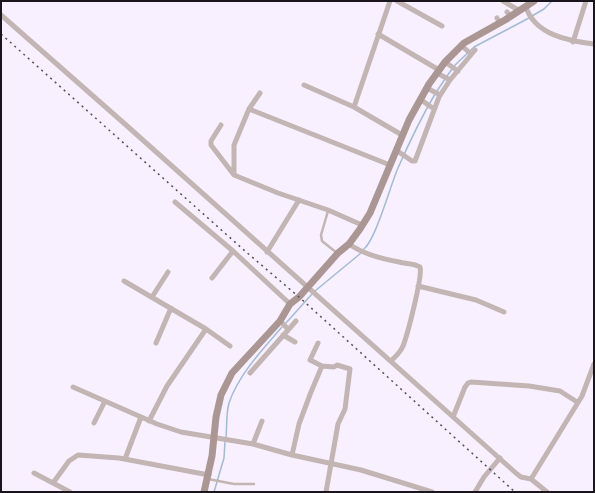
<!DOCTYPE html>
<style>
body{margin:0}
#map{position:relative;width:595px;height:493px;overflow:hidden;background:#f8f0fe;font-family:"DejaVu Sans",sans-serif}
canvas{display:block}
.frame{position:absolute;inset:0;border:2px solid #1a151d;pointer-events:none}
</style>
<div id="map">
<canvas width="595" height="493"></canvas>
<div class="frame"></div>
</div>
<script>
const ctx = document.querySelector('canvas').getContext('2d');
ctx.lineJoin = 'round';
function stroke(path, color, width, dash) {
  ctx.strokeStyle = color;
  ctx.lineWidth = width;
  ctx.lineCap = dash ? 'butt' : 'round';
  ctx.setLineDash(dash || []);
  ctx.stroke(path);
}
stroke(new Path2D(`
 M532,16L544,9L552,1
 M454,66L474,47L529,18
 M447,76L452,69
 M437,91L445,79
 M363,250C376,240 390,186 398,168C409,143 421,118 435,94
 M315,291L361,253
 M285,324L312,294
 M226,438C227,427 226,414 229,403C239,374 263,349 282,327
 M214,492L224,458L225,441`), '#a1bad6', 1.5);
stroke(new Path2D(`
 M328,211L321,235L322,241L337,253
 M208,479L234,484H254`), '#c2b5b3', 2.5);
stroke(new Path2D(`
 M397,1L442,26
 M503,1L520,11
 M526,7C535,35 569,41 594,44
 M507,12L511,16
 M1,15L126,125L517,474L521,477L531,479L547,492
 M497,18L500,23
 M378,34L439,70
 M573,42L586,1
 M462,46L471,54
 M445,62L458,71
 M437,73L450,80
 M304,85L354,107L402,135
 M427,88L440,95
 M420,99L431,107L434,108
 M354,107L390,1
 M249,109L390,165
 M221,125L211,141V145L234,175L278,193L328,210L362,225
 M396,150L412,161H415L439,97L450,80L475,50
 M234,174V145L249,109L260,93
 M175,202L233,251L290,304
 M349,244C363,254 382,259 399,262C406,264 414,263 420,267C423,276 407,336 403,346C400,353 396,356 391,361
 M267,252L299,200
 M212,278L233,251
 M124,281L206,329L230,346
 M418,286L476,300L504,312
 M152,297L168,272
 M280,321L288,329
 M283,335L295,342
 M156,343L171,308
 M318,343L310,360L322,366L334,367L337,365L350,369L345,409L338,424L326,492
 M250,373L296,321
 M73,387L157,424L181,432L253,444L292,455L361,470L432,492
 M453,417L465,387L468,383L471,382L529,386L560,391L577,402
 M149,421L167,386L206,329
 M94,423L105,401
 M253,444L262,421
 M292,455L299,424L311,392L322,366
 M125,459L141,417
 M34,473L70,492
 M531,479L582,396L594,364
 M53,483L69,461L78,455L119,458L209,475
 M475,492L484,477L500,458`), '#c2b5b3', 5);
stroke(new Path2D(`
 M204,492L212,456L216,417L221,395L232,373L280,321L290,304L299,297L338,253L349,244L360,229L370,213L409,120L429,84L445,62L464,43L505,20L534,1`), '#aa9794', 7);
stroke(new Path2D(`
 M1,34L245,251L299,297L515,492`), '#534e57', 1.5, [2, 4]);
</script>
